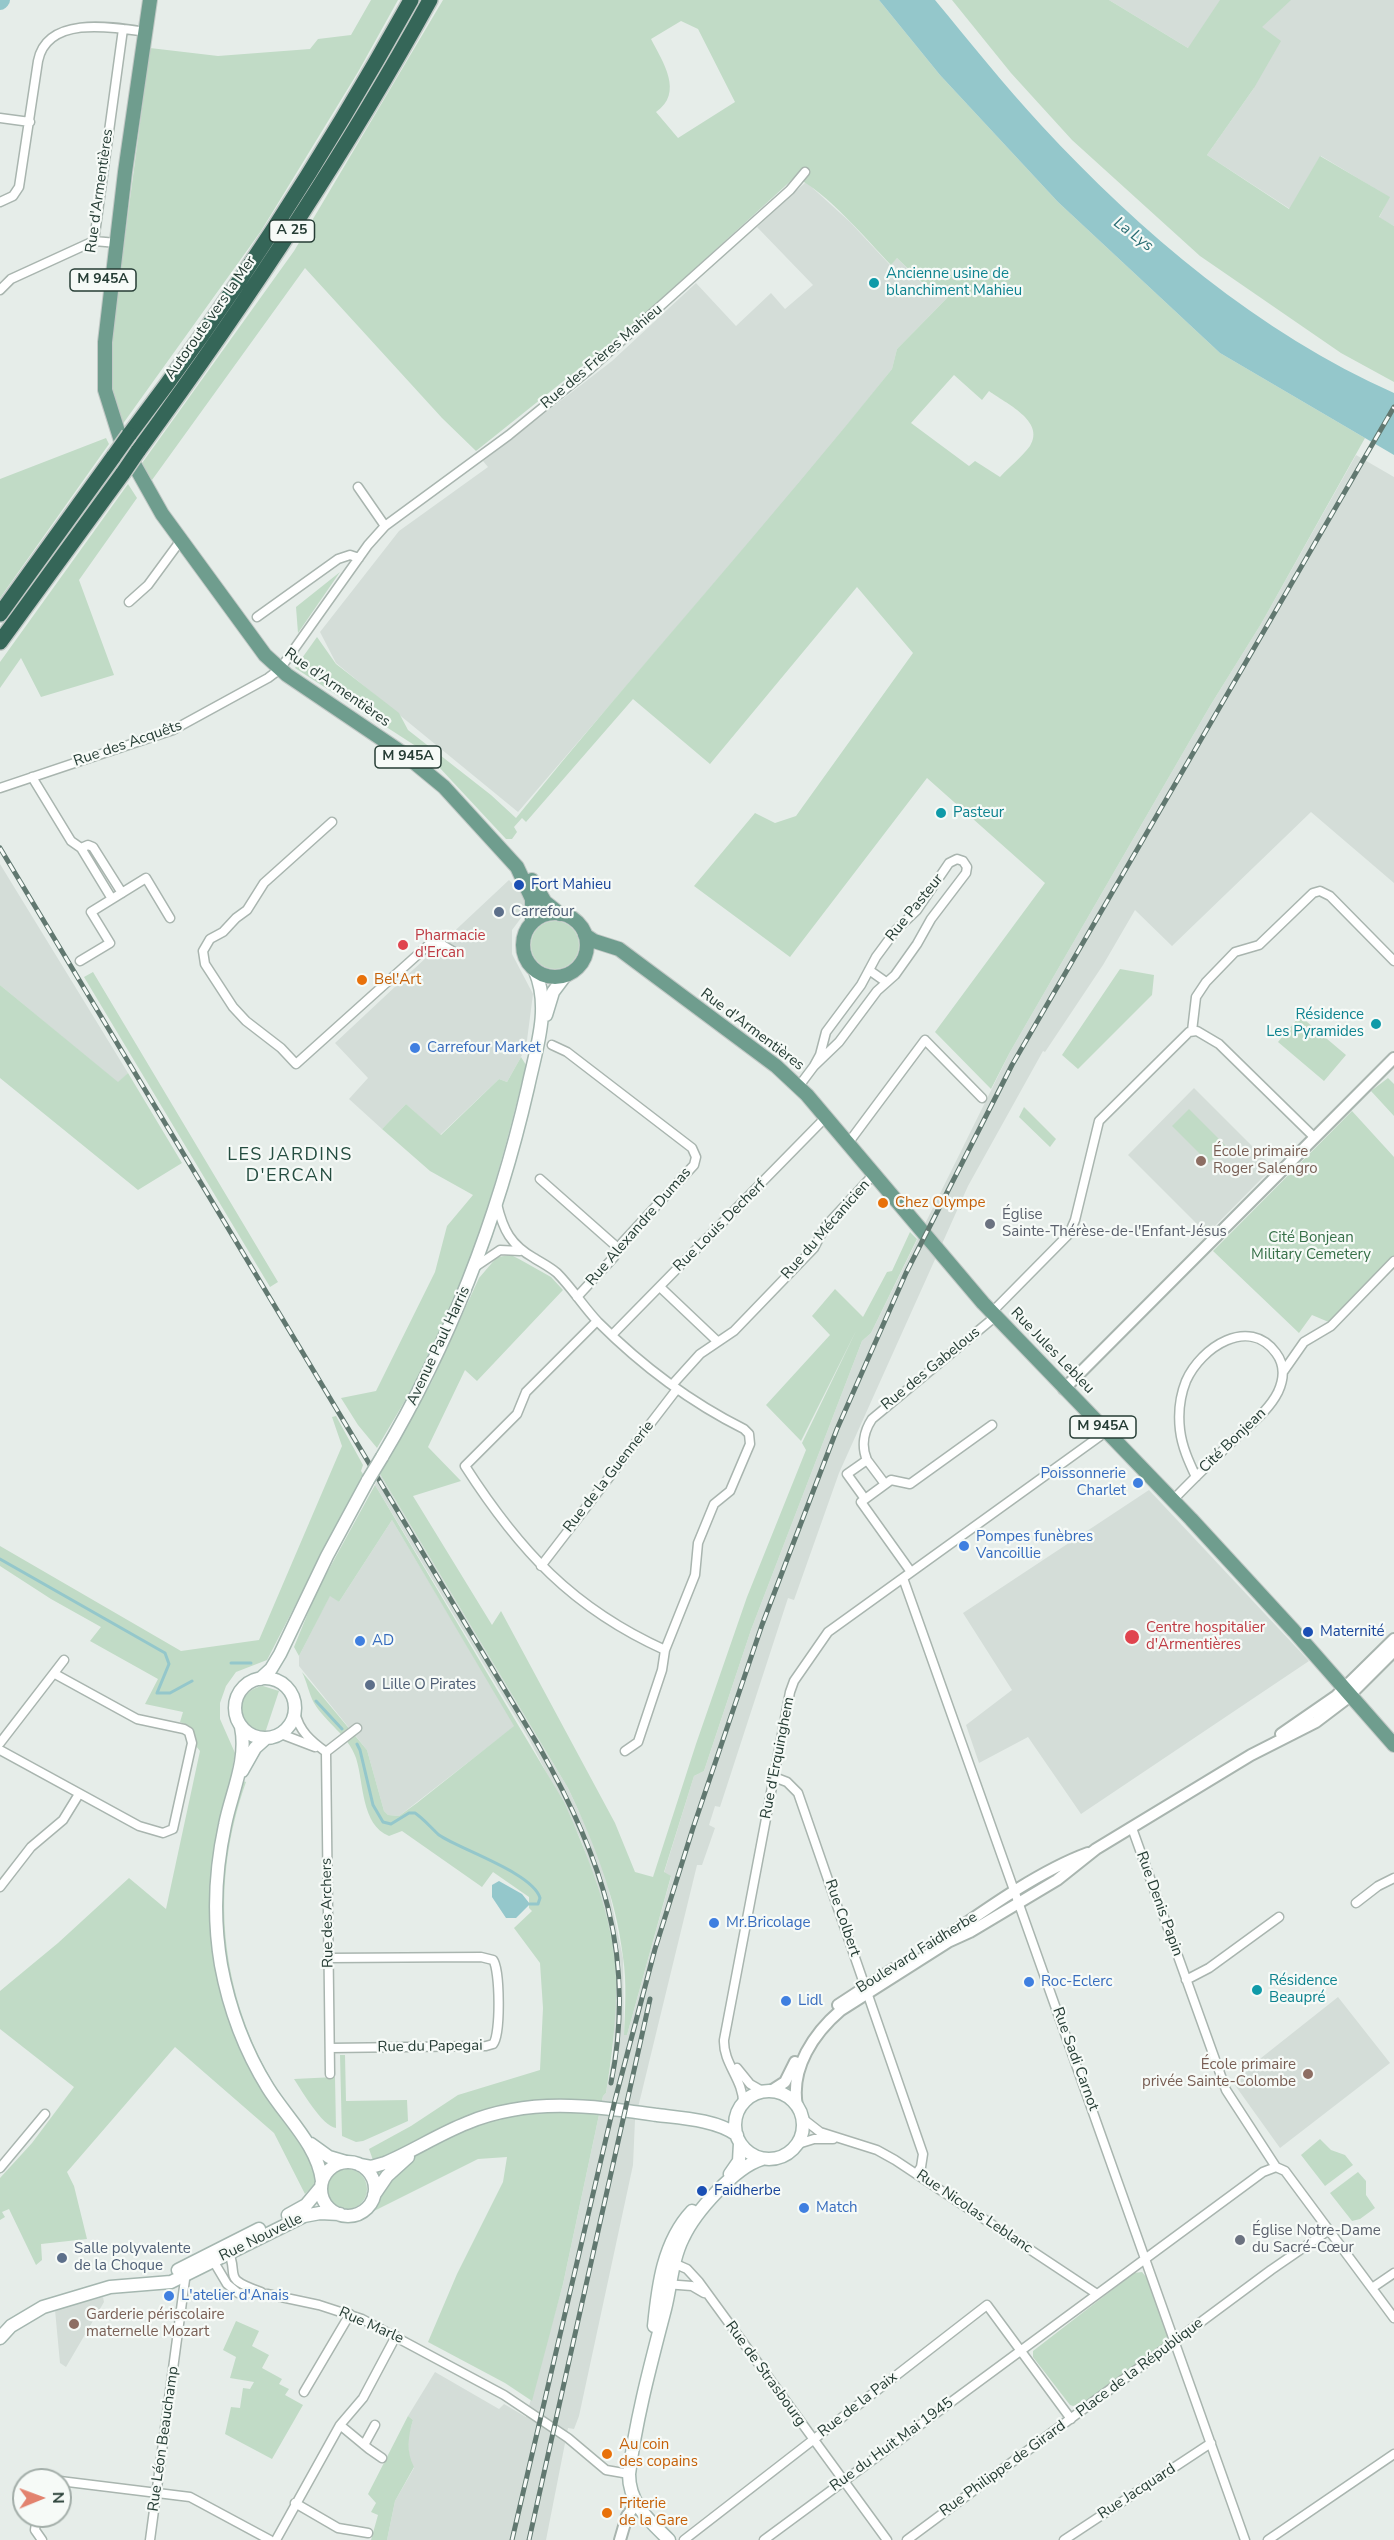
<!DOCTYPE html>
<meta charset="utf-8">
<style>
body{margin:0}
#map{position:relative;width:1394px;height:2540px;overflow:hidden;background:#e6ede9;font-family:"Nunito Sans",sans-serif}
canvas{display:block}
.north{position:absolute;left:12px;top:2468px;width:60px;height:60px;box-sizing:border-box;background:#f6faf7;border:2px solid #a3aea9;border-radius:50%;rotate:89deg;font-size:16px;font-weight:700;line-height:24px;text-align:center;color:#263d35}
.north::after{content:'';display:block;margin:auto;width:21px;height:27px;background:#e2826e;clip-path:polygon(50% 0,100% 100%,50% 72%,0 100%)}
</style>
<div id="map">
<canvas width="1394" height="2540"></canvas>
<div class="north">N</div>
</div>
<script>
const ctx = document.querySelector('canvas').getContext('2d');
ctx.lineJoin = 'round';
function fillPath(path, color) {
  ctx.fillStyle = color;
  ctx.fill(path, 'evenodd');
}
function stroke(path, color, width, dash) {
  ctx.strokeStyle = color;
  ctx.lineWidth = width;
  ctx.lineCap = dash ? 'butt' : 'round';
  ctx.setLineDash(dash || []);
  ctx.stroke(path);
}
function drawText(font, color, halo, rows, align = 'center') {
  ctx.font = font + ' "Nunito Sans",sans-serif';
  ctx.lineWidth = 4.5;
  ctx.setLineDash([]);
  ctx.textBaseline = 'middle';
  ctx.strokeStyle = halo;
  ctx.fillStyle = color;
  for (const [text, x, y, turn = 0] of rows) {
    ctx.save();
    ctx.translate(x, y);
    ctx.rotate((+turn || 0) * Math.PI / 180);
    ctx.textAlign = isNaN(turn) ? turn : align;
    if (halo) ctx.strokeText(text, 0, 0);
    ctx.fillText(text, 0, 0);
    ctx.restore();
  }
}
fillPath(new Path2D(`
 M1109,0H1394V226L1379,218L1389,197L1321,156L1290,209L1207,155L1254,88Z
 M806,182L850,222L890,265L897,258L930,291L941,287L949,296L897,349L892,369L815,466L518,812L336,663L320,632L399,531L488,467L483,461L612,361L696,283L736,326L771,293L785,309L813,285L757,227Z
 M1356,455L1394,477V883L1311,812L1172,946L1135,910L1103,965L1045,1052L1043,1051L968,1186L839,1473L794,1600L788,1598L720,1807L715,1806L709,1825L715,1828L702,1865H697L635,2120L633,2165L579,2416L574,2429L568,2428L546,2540H387L395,2501L414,2468L409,2459L408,2437L413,2420L408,2416L435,2372L499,2409L504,2404L526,2417L563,2284L603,2096L606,2093L613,2052L616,1980L603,1905L581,1840L529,1739L375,1485L380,1474L568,1788L589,1833L606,1876L623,1958L624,2035H627L671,1877L664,1873L694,1776L704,1771L751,1630L862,1341L871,1333L1010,1052L1210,706L1261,624Z
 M0,864L128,1073L118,1083L0,985Z
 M509,880L523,895L527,910L512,930V954L533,994L526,1048L507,1082L499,1079L440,1135L406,1104L382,1129L349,1099L368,1078L335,1043Z
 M1194,1088L1273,1167L1207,1234L1128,1155Z
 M1149,1490L1309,1661L1081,1814L1028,1737L979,1763L966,1725L1012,1690L963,1613Z
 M392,1520L515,1726L399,1816L388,1815L384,1811L367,1750L299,1666V1656L330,1595L339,1602Z
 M1338,1997L1390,2063L1280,2148L1232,2081Z
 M103,2297L104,2302L66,2367L60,2363L55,2310Z`), '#d4ddd8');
fillPath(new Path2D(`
 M371,0H398L358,72L261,231L122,425L110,384V350L150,48L218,56L310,49L318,39L351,35Z
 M443,0H879L940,75L1058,202L1220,353L1365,438L1261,624L1210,706L1010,1052L991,1089L935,1032L1045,883L927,778L790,957L694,886L755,813L775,823L796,816L913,653L857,587L710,764L633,699L526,822L522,818L514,827L517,832L512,839H506L425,752L295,668L317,637L336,664L399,713L408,730L491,795L516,818C639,666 770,522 892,369L897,349L949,296L941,287L931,291L897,258L891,265C865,238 828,193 795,177L631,327L476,451L442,418L305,268L152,480L140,466L294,251ZM681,21L698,29L735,102L678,138L656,112C684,93 663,62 651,39ZM954,375L982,400L989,391C1005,403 1046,421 1030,446C1022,457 1009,467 1000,477L975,461L969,466L911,423Z
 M952,0H1109L1188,48L1220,0H1291L1262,27L1281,41L1254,88L1207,155L1289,209L1320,156L1390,197L1379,217L1394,226V382L1341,353L1200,256L1072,140L1011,73Z
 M106,438L109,444L0,598V479Z
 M128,484L137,498L79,580L114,675L41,697L21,658L0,688V662Z
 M340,572L298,633L296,607Z
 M531 945a24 24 0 1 1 48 0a24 24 0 1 1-48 0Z
 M1120,969L1154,975L1152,995L1078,1069L1062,1055Z
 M93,972L278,1282L270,1287L84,977Z
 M0,985L118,1082L128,1073L182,1163L138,1190L0,1078Z
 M1300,1016L1346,1055L1324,1081L1278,1042Z
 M521,1057L526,1065C503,1160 477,1255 435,1344C418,1380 397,1414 377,1448L358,1425L341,1398L376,1391L435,1272L447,1226L473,1195L430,1171L382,1129L406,1104L441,1135L499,1079L507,1082Z
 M1388,1078L1394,1084V1116L1371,1091Z
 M1024,1107L1056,1139L1050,1147L1019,1117Z
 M1189,1109L1226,1146L1209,1163L1172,1126Z
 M1352,1111L1394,1157V1257L1331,1323L1312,1315L1299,1333L1213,1251Z
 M910,1232L917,1239L871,1333L862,1341L751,1630L704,1771L694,1776L664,1872L671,1876L627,2035H624C625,2010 627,1983 623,1957C616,1897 594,1843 568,1788L380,1474L432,1381L479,1278L497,1257L511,1255L519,1259L551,1277L563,1290L477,1381L465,1370L428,1447L461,1481L413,1496L492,1625L501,1611L615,1823L635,1872L653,1877L696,1744L747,1597L806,1450L802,1443L856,1331L801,1441L766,1405L830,1335L812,1316L835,1289L863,1317L887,1272L892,1271Z
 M336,1416L363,1465L361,1471L363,1474L267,1660L236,1672L226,1686L220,1703V1719L235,1753L231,1776L246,1782C209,1886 219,1994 277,2089C287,2105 306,2136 321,2147C327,2151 336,2153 343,2155L305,2194L274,2133L175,2047L67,2172L74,2186L87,2239L41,2244L42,2260L36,2265L9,2209L2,2212L5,2217L0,2220V2178L32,2143L74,2087L0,2029V1991L58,1943L129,1878L166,1909L200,1751L196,1746C196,1735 192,1725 180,1722L183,1712L145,1704L158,1679L90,1641L101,1627L51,1599L0,1566V1546L181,1651L259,1640L342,1446L332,1417Z
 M375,1485L564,1802C588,1856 614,1918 616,1978C617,2017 612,2055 606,2093L603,2096L563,2284L532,2401L505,2383L428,2342L457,2274L503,2182L507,2157L478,2159L372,2212L383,2188L369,2149L411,2126L458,2095L540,2070L543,2008L540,1963L514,1928L532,1911L529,1908V1897L493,1872L482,1887L402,1831L389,1836C361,1825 364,1783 356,1758C348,1735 326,1723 314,1703C309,1694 307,1682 302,1672L367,1750L384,1811L388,1815L399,1816L417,1803L514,1726L392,1520L339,1602L330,1596L299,1656L294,1647L317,1591Z
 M263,1686L279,1691L265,1733L249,1727C235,1711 242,1689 263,1686Z
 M340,2055H345L346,2101L407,2100L408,2121L363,2141L356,2142L342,2136Z
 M335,2077L336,2128C322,2126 302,2091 294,2079Z
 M1320,2139L1331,2150L1345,2155L1353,2165L1325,2186L1301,2155Z
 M327 2189a20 20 0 1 1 40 0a20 20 0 1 1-40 0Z
 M1358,2172L1366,2181V2195L1375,2208L1360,2219L1352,2221L1330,2193Z
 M1142,2272L1147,2278L1168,2338L1167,2343L1083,2403L1073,2406L1070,2405L1033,2357V2351L1134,2273Z
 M236,2321L259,2331L252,2346L269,2355L262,2368L282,2379L279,2384L289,2389L285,2395L303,2405L272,2459L225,2434L231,2407L240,2408L243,2388L250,2389L254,2382L230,2378L236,2357L223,2350Z
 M408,2416L413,2420C408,2436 406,2452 414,2467L395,2501L387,2540H371L378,2515L371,2512L376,2503L368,2494Z`), '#c1dbc6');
fillPath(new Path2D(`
 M879,0H935C970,42 1004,85 1041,125C1141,233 1259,333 1394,393V455L1220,353L1058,202L940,75Z
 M499,1881L522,1894L530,1904L516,1918H506L492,1897V1885Z`), '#94c7cb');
stroke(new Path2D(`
 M0,1559L165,1653L169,1664L157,1693H170L192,1681
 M231,1663H251
 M316,1701L342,1729
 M357,1744L360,1750L373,1805L383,1822L391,1824L409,1813H415C424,1819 431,1828 439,1835C461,1850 533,1873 540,1898L538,1904H530`), '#94c7cb', 3);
stroke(new Path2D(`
 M0,2L2,0`), '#94c7cb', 16);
const minor = new Path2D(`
 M0,118L30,122
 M0,202L13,196L19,187L38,61C47,15 113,27 146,32
 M94,241L123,29
 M0,290L11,279L94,241L117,243
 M358,487L385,526
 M129,602L148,585L181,540
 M257,617L338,559L350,555L359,558
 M32,777L71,841L81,848
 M0,788L173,730L268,678L280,669L368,545L385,526L509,435L590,369L790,190L805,172
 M332,822L264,883L247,910L236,918L223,932L210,939L203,951L205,964L233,1007L246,1021L281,1048L296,1064L434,940L454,952
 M112,899L81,848L88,845L93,847L122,893
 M80,961L110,943L91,912L146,878L170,918
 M869,970L886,982
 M1192,1031L1196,997L1206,982L1235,952L1259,945L1313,893L1320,891L1330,896L1394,961
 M552,1045L567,1052L692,1148L696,1157L694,1165L622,1243L614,1257L577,1297
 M799,1086L814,1066L839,1042L877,991L895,975L917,944L931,919L966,873L967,867L963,861L957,859L949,863L917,910L896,930L876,957L861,985L826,1032L820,1055L814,1066
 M849,1142L925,1040L982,1098
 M540,1179L618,1248
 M497,1204C503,1230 511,1245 534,1258C542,1263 550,1267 557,1273C572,1288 583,1306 598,1322C641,1365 690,1402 744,1429L749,1434L750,1444L730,1491L714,1504L698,1543L695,1575L665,1650L662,1670L638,1742L625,1751
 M475,1267L500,1250L520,1251
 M660,1287L717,1341
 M992,1312L1069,1234L1075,1220L1099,1121L1189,1032L1197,1031L1219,1044L1315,1138
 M597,1321L526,1392L517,1414L465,1466C519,1550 572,1608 665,1650
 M612,1335L827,1116
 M1283,1372L1304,1342L1331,1326L1394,1261
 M672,1385L700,1354L734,1331L814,1248L825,1227L875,1173
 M867,1460C861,1446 864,1431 872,1419L996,1316
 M865,1499L847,1474L867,1460L885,1484
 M1173,1500C1194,1478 1216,1457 1238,1436C1252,1423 1269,1410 1278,1392C1284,1379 1285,1365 1276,1353C1249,1316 1201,1347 1186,1381C1180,1396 1178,1413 1180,1430C1182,1447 1189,1462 1196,1477
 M541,1566L677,1389
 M911,1572L861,1502L891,1480L910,1484L992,1425
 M903,1578L1245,2540
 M295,1712C299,1731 311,1741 326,1752
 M281,1734L315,1747
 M0,1743L64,1660
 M0,1750L139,1826L163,1833L173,1829L192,1743L189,1732L184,1729L137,1719L55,1674
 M326,1752L330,2074
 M326,1752L357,1728
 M774,1777L787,1782L798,1793L923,2154L921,2167L917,2173
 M1132,1828L1226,2090L1276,2167L1285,2171L1394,2318
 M0,1887L31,1847L63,1820L79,1794
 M1356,1903L1378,1886L1394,1878
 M328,1958L481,1957L493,1960C500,1969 501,2035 493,2044L486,2046L330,2048
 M1186,1980L1209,1968L1279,1917
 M737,2068L750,2084L764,2092
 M743,2104C744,2080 723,2064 724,2040L790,1692L794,1681L828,1632L1107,1431
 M802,2118L820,2132L877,2150L895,2160L1097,2294
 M798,2144L814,2139H833
 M0,2168L45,2114
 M227,2248C241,2277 219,2277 261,2292
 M211,2257L227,2284L238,2293L267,2294L319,2305L362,2319L504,2395L568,2438L606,2470L629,2474
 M671,2262L687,2269L699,2282L887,2540
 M665,2284L692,2286L704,2293
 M1372,2288L1394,2273
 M304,2392L350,2314
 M340,2425L369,2449L382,2458
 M364,2445L375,2425
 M60,2481L190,2497L270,2540
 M295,2503L338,2528L368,2533
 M37,2516L35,2530L42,2540
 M150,2540L186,2272
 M276,2540L340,2425L363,2398L396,2336
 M684,2540L987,2305L1071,2419
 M764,2540L1263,2172L1276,2167
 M907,2540L1271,2270L1329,2230
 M1064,2540L1211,2443
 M1268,2540L1394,2454`);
const tertiary = new Path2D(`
 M1064,1389L1394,1058
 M1281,1734L1336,1696L1394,1639
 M942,1940C985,1910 1039,1871 1088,1853
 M838,2005L893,1969
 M771,2091L785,2082L795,2062
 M797,2106C790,2068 814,2033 841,2010L948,1942L970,1932L1057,1880L1096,1849L1251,1755L1316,1722L1345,1700L1394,1651
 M620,2540L627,2516L636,2504`);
const secondary = new Path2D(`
 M546,1015L553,992L565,976
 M382,1457C451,1341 498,1218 528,1087C536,1049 551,1008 535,971
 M235 1708a30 30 0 1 1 60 0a30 30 0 1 1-60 0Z
 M260,1679L271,1669L280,1654L327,1556L368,1480
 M241,1727C248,1760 231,1794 225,1825C215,1871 213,1918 221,1965C229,2008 245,2051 268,2088C286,2117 318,2146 322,2181
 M242,1771L255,1748L265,1739
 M735 2125a34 34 0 1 1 68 0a34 34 0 1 1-68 0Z
 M311,2144L329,2157L346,2162
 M321 2189a27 27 0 1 1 54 0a27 27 0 1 1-54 0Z
 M360,2165L371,2167L385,2163C413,2151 439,2134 467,2123C530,2097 592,2106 657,2115C682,2118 717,2120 737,2135
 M730,2174L739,2161L740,2143
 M374,2195L387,2176L408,2157
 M288,2215L306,2205L321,2187
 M178,2270L259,2229
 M654,2326C658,2286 663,2242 692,2211
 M0,2338L11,2326L43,2307L110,2287L171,2282L304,2216L320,2213L340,2214
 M669,2540C649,2520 629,2504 629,2474C636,2418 651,2363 665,2309C671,2285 672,2260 683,2238C695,2212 735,2167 762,2159`);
const primary = new Path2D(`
 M150,0L125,172L105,342V390L121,441L162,514L265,655L287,675L404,754L444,787L517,867L532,899V923
 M532,880L545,902L560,914
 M523 945a32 32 0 1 1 64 0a32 32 0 1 1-64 0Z
 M585,935L594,941L619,949L776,1066L807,1095L983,1303L1191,1519L1294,1631L1394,1745`);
const motorway = new Path2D(`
 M129,435C234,297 327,151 411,0
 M138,451C244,306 343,158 430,0
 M0,614L114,456
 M0,642L123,473`);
stroke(minor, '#a9b5af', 11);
stroke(tertiary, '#a9b5af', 14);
stroke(secondary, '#a5b7b0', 15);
stroke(primary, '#c2c9c6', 16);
stroke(motorway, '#c2c9c6', 18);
stroke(minor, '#fff', 8);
stroke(tertiary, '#fff', 10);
stroke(secondary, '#fff', 12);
stroke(primary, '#6f9d8e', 14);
stroke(motorway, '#356658', 15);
const rail = new Path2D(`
 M0,848L538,1745C601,1855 637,1955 611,2083
 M512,2540L615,2100L655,1949L693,1828L762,1625L837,1429L906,1273L1012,1065L1394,407
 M529,2540L650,1999`);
stroke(rail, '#617870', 5);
stroke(rail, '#f6faf7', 3, [9]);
const secondaryBridge = new Path2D(`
 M368,1480L382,1457`);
const motorwayBridge = new Path2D(`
 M114,456L129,435
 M123,473L138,451`);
stroke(secondaryBridge, '#a5b7b0', 15, []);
stroke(motorwayBridge, '#c2c9c6', 18, []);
stroke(secondaryBridge, '#fff', 12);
stroke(motorwayBridge, '#356658', 15);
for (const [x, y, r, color] of [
 [874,283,6,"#0f9aa8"],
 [941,813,6,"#0f9aa8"],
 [519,885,6,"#1a4fb4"],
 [499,912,6,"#5c6f8a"],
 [403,945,6,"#e0444e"],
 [362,980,6,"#e8710a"],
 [1376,1024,6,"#0f9aa8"],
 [415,1048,6,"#3f7fe0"],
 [1201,1161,6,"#8d6e63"],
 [883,1203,6,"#e8710a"],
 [990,1224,6,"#6b7280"],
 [1138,1483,6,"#3f7fe0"],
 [964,1546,6,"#3f7fe0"],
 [1308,1632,6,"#1a4fb4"],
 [1132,1637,8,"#e0444e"],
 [360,1641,6,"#3f7fe0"],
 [370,1685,6,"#5c6f8a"],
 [714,1923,6,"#3f7fe0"],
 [1029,1982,6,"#3f7fe0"],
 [1257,1990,6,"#0f9aa8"],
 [786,2001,6,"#3f7fe0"],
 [1308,2074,6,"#8d6e63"],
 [702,2191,6,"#1a4fb4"],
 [804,2208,6,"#3f7fe0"],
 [1240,2240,6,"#6b7280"],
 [62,2258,6,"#5c6f8a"],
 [169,2296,6,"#3f7fe0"],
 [74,2324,6,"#8d6e63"],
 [607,2454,6,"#e8710a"],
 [607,2513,6,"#e8710a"]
]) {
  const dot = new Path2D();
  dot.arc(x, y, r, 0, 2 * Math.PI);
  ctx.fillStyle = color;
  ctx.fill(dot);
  stroke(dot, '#f6faf7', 2);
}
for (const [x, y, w] of [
 [292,231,45],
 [103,280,66],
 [408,757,66],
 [1103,1427,66]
]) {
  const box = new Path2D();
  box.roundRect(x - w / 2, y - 11, w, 22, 4.5);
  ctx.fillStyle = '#f6faf7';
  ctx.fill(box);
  stroke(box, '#263d35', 1.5);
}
drawText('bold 14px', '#263d35', null, [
 ["A 25",292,231],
 ["M 945A",103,280],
 ["M 945A",408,757],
 ["M 945A",1103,1427]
]);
drawText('15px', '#263d35', '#f6faf7', [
 ["Rue d'Armentières",100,191,-82],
 ["Autoroute vers la Mer",211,318,-55],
 ["Rue des Frères Mahieu",602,357,-40],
 ["Rue d'Armentières",337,688,35],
 ["Rue des Acquêts",128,744,-19],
 ["Rue Pasteur",915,908,-51],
 ["Rue d'Armentières",752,1030,37],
 ["Rue Louis Decherf",720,1226,-45],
 ["Rue Alexandre Dumas",639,1227,-49],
 ["Rue du Mécanicien",826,1230,-49],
 ["Avenue Paul Harris",439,1346,-65],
 ["Rue Jules Lebleu",1052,1351,46],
 ["Rue des Gabelous",931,1369,-39],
 ["Cité Bonjean",1233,1441,-44],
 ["Rue de la Guennerie",609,1477,-52],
 ["Rue d'Erquinghem",778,1758,-79],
 ["Rue Denis Papin",1159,1904,70],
 ["Rue des Archers",328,1913,-91],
 ["Rue Colbert",842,1918,71],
 ["Boulevard Faidherbe",917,1953,-32],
 ["Rue du Papegai",430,2047,-1],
 ["Rue Sadi Carnot",1075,2059,70],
 ["Rue Nicolas Leblanc",974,2212,34],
 ["Rue Nouvelle",261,2238,-26],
 ["Rue Marle",371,2326,24],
 ["Place de la République",1140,2368,-37],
 ["Rue de Strasbourg",765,2374,54],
 ["Rue de la Paix",858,2405,-38],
 ["Rue Léon Beauchamp",164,2439,-82],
 ["Rue du Huit Mai 1945",892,2445,-36],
 ["Rue Philippe de Girard",1003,2469,-36],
 ["Rue Jacquard",1137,2492,-33]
]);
drawText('15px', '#0d838f', '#f6faf7', [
 ["Ancienne usine de",886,274],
 ["blanchiment Mahieu",886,291],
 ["Pasteur",953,813],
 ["Résidence",1364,1015,"right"],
 ["Les Pyramides",1364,1032,"right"],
 ["Résidence",1269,1981],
 ["Beaupré",1269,1998]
], 'left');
drawText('15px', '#164399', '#f6faf7', [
 ["Fort Mahieu",531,885],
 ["Maternité",1320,1632],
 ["Faidherbe",714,2191]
], 'left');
drawText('15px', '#4e5e75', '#f6faf7', [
 ["Carrefour",511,912],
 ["Lille O Pirates",382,1685],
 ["Salle polyvalente",74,2249],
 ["de la Choque",74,2266]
], 'left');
drawText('15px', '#be3a42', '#f6faf7', [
 ["Pharmacie",415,936],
 ["d'Ercan",415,953],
 ["Centre hospitalier",1146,1628],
 ["d'Armentières",1146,1645]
], 'left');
drawText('15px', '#c56008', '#f6faf7', [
 ["Bel'Art",374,980],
 ["Chez Olympe",895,1203],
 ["Au coin",619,2445],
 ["des copains",619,2462],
 ["Friterie",619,2504],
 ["de la Gare",619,2521]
], 'left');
drawText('15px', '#366cbe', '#f6faf7', [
 ["Carrefour Market",427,1048],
 ["Poissonnerie",1126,1474,"right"],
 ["Charlet",1126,1491,"right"],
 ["Pompes funèbres",976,1537],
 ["Vancoillie",976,1554],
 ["AD",372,1641],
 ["Mr.Bricolage",726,1923],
 ["Roc-Eclerc",1041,1982],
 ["Lidl",798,2001],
 ["Match",816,2208],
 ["L'atelier d'Anais",181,2296]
], 'left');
drawText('15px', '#785e54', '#f6faf7', [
 ["École primaire",1213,1152],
 ["Roger Salengro",1213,1169],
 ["École primaire",1296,2065,"right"],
 ["privée Sainte-Colombe",1296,2082,"right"],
 ["Garderie périscolaire",86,2315],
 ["maternelle Mozart",86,2332]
], 'left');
drawText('15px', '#5b616d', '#f6faf7', [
 ["Église",1002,1215],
 ["Sainte-Thérèse-de-l'Enfant-Jésus",1002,1232],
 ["Église Notre-Dame",1252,2231],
 ["du Sacré-Cœur",1252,2248]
], 'left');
drawText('15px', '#356f47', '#f6faf7', [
 ["Cité Bonjean",1311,1238],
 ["Military Cemetery",1311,1255]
]);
drawText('italic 16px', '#276c73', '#f6faf7', [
 ["La Lys",1133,235,37]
]);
ctx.letterSpacing = '1.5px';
drawText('18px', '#244d40', '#f6faf7', [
 ["LES JARDINS",290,1156],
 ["D'ERCAN",290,1177]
]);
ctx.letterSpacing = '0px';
</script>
